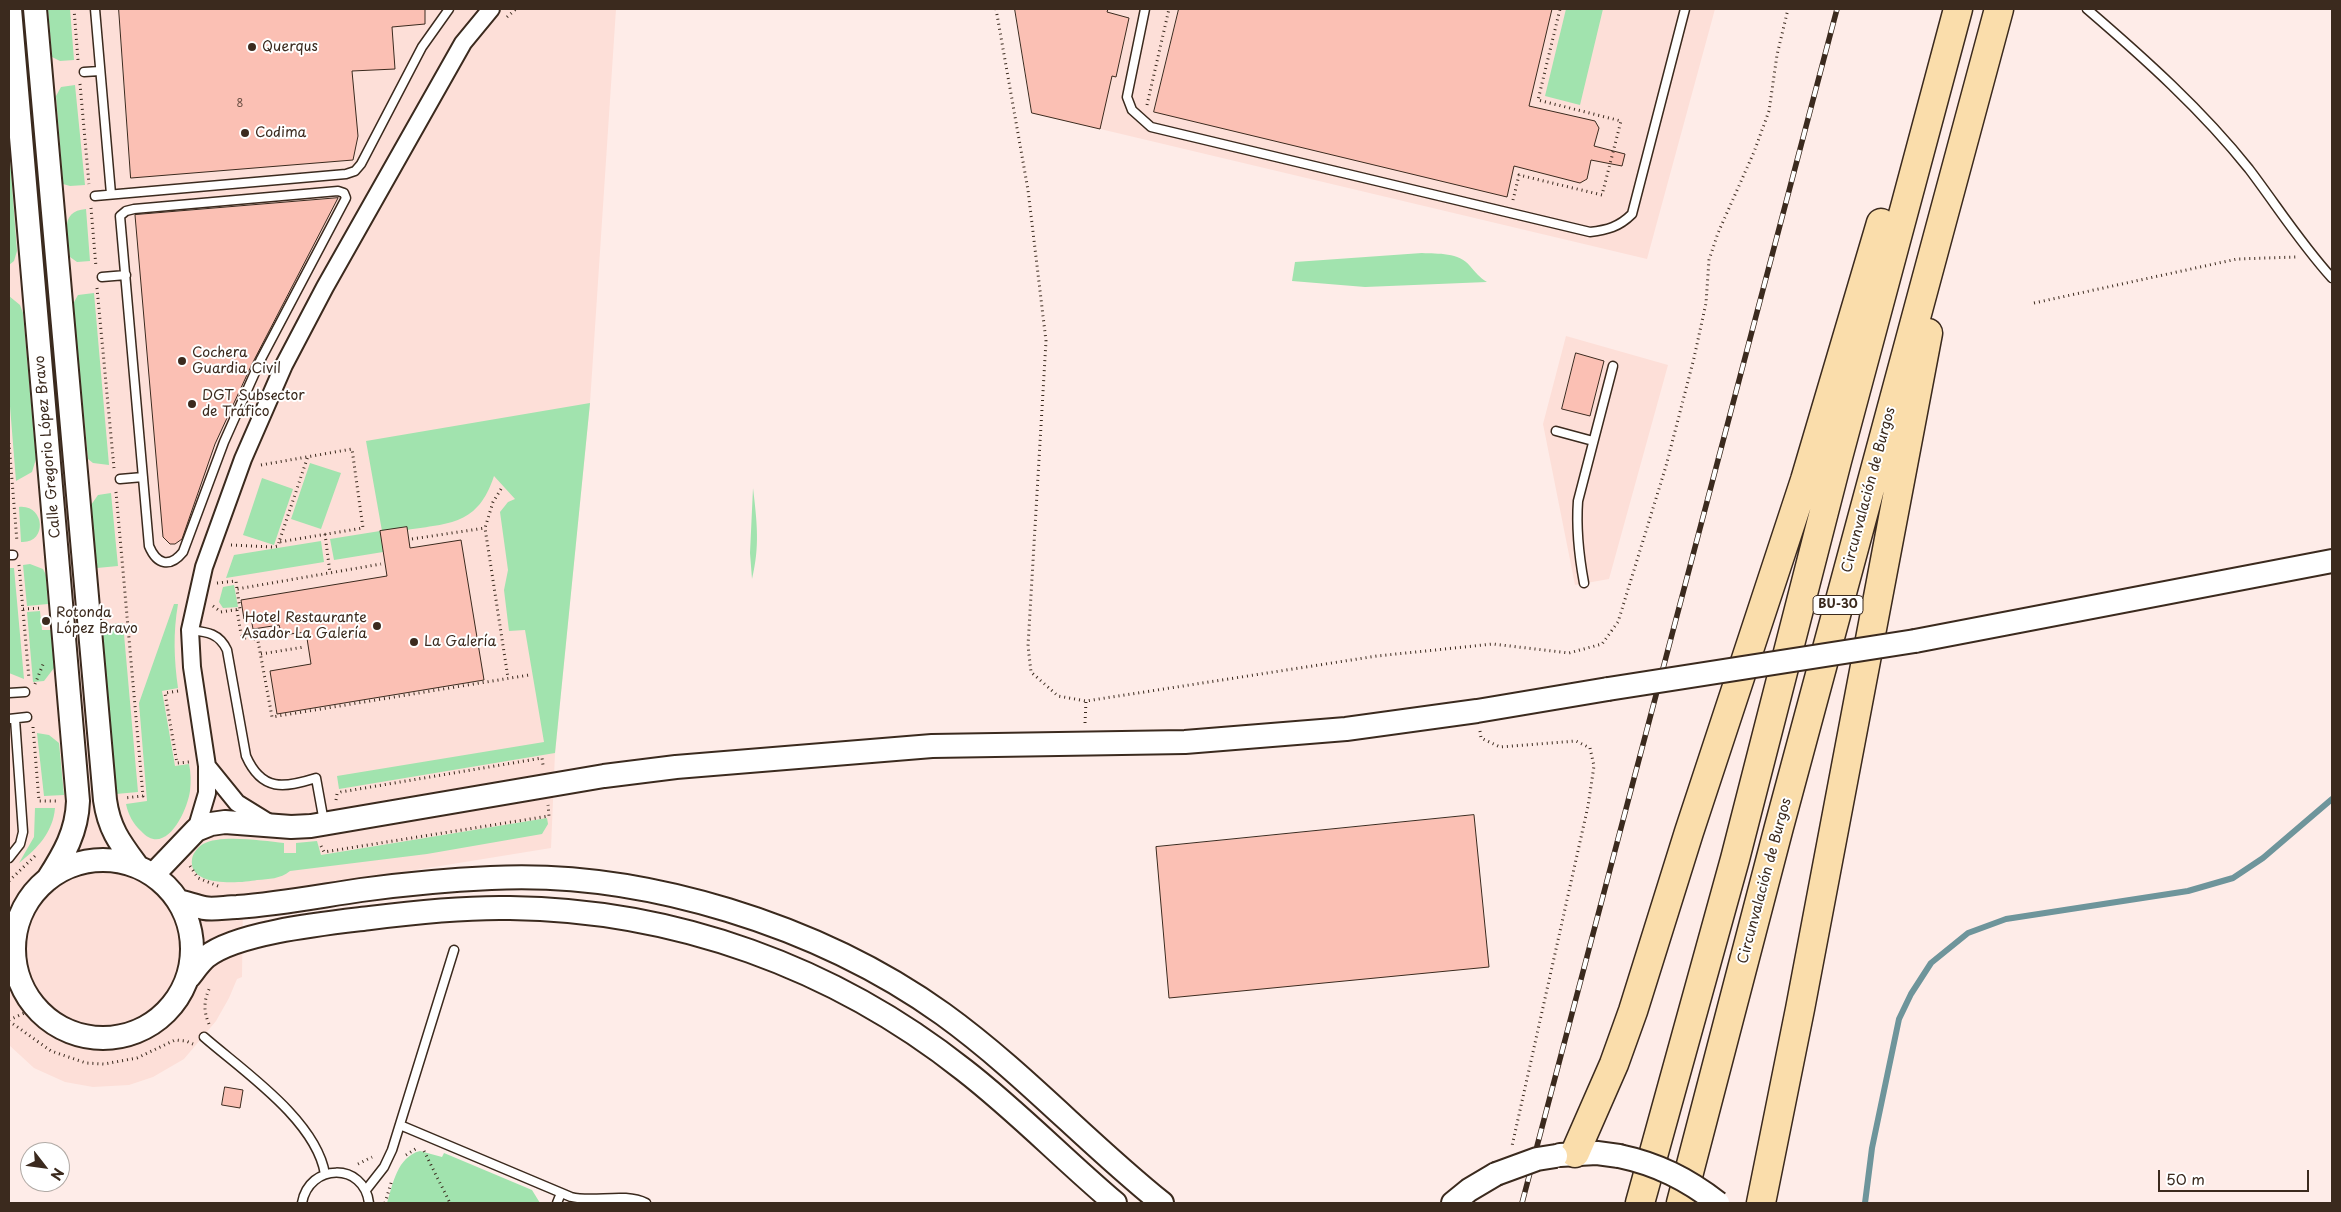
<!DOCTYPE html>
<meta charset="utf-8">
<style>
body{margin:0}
#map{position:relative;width:2341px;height:1212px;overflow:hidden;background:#feece8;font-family:"Playpen Sans",sans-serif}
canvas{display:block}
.frame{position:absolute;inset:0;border:10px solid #3b2a1e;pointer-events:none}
.north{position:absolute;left:20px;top:1142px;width:50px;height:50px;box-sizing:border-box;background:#fff;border:1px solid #b1aaa5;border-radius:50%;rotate:120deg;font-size:14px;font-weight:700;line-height:20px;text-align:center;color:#3b2a1e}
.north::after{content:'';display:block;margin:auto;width:18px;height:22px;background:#3b2a1e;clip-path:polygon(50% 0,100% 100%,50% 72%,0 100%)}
.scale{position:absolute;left:2158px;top:1170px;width:151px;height:22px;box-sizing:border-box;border:2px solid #3b2a1e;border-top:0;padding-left:6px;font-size:15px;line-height:18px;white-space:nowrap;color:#3b2a1e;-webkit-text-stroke:4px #fff;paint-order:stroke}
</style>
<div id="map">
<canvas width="2341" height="1212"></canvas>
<div class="frame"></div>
<div class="north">N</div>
<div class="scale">50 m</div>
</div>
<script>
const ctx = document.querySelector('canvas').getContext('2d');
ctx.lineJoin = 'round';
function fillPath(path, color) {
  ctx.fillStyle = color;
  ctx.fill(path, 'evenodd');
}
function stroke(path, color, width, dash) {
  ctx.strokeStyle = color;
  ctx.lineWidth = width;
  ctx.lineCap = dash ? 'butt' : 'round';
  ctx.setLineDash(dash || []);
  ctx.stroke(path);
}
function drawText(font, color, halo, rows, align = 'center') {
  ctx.font = font + ' "Playpen Sans",sans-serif';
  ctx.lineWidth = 4;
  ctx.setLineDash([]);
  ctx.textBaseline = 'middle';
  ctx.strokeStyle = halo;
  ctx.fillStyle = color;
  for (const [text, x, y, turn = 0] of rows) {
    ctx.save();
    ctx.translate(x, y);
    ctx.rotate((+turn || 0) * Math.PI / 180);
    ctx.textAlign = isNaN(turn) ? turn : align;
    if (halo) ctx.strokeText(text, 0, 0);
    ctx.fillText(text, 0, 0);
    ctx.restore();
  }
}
fillPath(new Path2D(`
 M9,9H616L590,403L555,753L551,848L243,898L242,977L237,979L229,998L216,1021L184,1059L153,1077L129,1085L93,1087L65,1082L34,1068L9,1045Z
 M1015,9H1715L1647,259L1033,113Z
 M1566,336L1668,365L1609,579L1575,585L1543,424Z`), '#fddfd8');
fillPath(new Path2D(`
 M48,9H70L74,60L60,61L52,57Z
 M1566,9H1603L1580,105L1545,96Z
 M75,85L85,185L70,186L63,184L56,96L61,87Z
 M9,146L17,251L14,261L9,265Z
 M86,209L90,261L77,262L70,257C68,237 58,211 86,209Z
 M1422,253C1438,254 1459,252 1470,266C1476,273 1479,277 1487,282L1365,287L1292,281L1295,262Z
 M94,293L109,465L93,463L88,459L73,304L78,295Z
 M9,296L20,305L23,313L36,459L32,472L16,481L9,394Z
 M590,403L555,753L339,789L337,776L544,742L525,630L509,631L504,590L508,570L500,512L508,502L515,499L494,476C478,525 450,523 407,530V527L382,531L366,441Z
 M310,463L341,473L321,529L291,519Z
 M262,478L293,489L274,545L243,535Z
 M753,488C757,522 760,546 752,579L750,553Z
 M111,493L118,566L97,568L91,505L98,495Z
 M19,507C45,504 48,544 21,542Z
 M380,531L383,552L334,560L330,539Z
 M321,541L324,562L226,578L234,555Z
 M30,564L43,569L46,575L48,604L27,606L23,565Z
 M9,568H14L24,679L9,673Z
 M234,585L238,607L223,608L219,602L223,587Z
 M174,604H178C173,633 174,659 178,688L162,691L175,766L189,764C191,773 191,782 190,791C187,812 165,858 141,831C133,824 128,814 126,804L147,801L139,703Z
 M40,611L42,630H51L54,668L44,681L33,682L27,612Z
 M123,623L138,792L116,794L102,625Z
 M37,733L49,735L59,743L64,795L44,796Z
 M35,808H55C53,832 38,848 19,863L34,837Z
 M547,818L548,824L542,834L427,854L290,871C280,879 269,879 257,880C241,883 188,888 192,859C193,853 198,847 203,844C221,834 264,841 284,843V853H296V843L317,841L321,855Z
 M420,1151L442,1157L444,1153L532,1190L540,1203H387C393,1184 397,1157 420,1151Z`), '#a1e3ae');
stroke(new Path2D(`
 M1865,1203L1872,1148L1899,1019L1911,994L1931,963L1968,933L2006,919L2188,891L2233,878L2263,858L2332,799`), '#6e959b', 6);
const building = new Path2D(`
 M119,9H425V24L392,27L395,69L352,71L358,136L353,160L131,178Z
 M1015,9H1108L1107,12L1129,18L1116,77L1112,76L1100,129L1032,113Z
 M1179,9H1552L1529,106L1595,121L1599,128L1594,146L1625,154L1622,166L1591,160L1587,179L1580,183L1514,166L1507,197L1154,112Z
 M338,198L252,364L215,444L182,539L175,544H170L163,537L135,215Z
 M1576,353L1604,361L1590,416L1562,409Z
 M407,527L410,548L461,540L484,680L277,714L270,671L311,664L306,632L282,635L279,625L253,629L251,618L244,619L241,600L387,576L380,531Z
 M1474,815L1489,967L1169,998L1156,847Z
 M225,1087L243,1090L240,1108L222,1105Z`);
fillPath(building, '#fbc0b4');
stroke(building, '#3b2a1e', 1);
const lane = new Path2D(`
 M95,9L111,194
 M1145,9L1127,97L1132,110L1151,127L1590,232C1607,230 1619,227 1632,214L1685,9
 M2087,9C2144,58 2202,110 2249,169C2277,206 2301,244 2332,278
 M84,72L100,71
 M338,191L344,193L346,198L261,359L224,442L183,552C170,568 157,565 149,546L120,216L126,211L134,209Z
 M95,196L346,174L355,171L361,164L422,47L449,9
 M102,277L126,275
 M1556,431L1593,441
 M120,479L143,477
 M9,555H13
 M1584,583C1579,556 1576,529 1578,501L1613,366
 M190,630C207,632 219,633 227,650L246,756C262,792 284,788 316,778L324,822
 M9,693L25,692
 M9,719L27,717
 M9,858L20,844L23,832L15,719
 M9,916L15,917
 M204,1037C243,1071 316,1120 325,1174
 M400,1125L571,1197C594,1203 624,1192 646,1203
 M366,1190L384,1167L392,1150L454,950
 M302,1203C309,1163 364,1162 369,1203
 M557,1203L561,1193`);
const street = new Path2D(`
 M207,766L237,803L271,824
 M196,830L207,793V766L192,667L190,630L204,567L243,459L284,365L325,287L463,43L491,9`);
const secondary = new Path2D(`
 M10,9L78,801C77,832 64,854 48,879
 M35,9L105,800C109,829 120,843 137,866
 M1915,641L2332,561
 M14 949a89 89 0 1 1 178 0a89 89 0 1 1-178 0Z
 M153,875L196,830L211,824L225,822L291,827L311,826L604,776L676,767L932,746L1185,742L1346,729L1477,711L1608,689
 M178,901C187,903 195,906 204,908C214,910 226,907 237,907C279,904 320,896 361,890C405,884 447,880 491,878C643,870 820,926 943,1014C1022,1071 1087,1143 1162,1203
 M189,977C194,971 199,963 206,957C237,932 329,923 370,918C416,912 463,907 510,908C675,910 834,967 964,1070C1017,1111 1064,1160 1115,1203
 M1560,1155L1597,1153L1619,1156
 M1453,1203L1469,1190L1496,1174`);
const highway = new Path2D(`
 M1575,1153L1614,1064L1633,1011L1689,832L1805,480L1881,223
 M1640,1203L1735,859L1837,461L1958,9
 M1681,1203L1779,827L1999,9
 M1761,1203L1800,1009L1928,333`);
stroke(lane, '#3b2a1e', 11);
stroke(street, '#3b2a1e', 20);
stroke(secondary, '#3b2a1e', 26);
stroke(highway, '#3b2a1e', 31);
stroke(new Path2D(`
 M74,9L78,60
 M996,9L1028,190L1046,341L1028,646L1031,672L1058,696L1086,701L1377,656L1493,644L1569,653L1602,644L1618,622L1666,466L1694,358L1706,303L1709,260L1718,233L1754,152L1769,111L1777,55L1788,9
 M507,17L516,9
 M80,84L89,184
 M1147,105L1169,9
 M1513,200L1519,175L1602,195L1621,121L1538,100L1560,9
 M91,208L96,267
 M97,288L114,468
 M2034,303L2237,259L2296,257
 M9,443L17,542
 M261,465L352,449L363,528L279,542L308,456
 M501,489L493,502L485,528L508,678
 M116,492L143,796L124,798
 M325,534L330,573
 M412,539L485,528
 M231,545L273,547L278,546L279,542
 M19,565L29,679
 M217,583L236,581L237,589
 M213,606L221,612L240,609L237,589L381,564
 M23,609L42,608
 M237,610L241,634L245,638L252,637L258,641L272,717L529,675
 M261,654L304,647
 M35,684L44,662
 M178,691L165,693L177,763L189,762
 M1085,723L1086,701
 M33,727L39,801H58
 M1480,731L1481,738L1500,747L1576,741L1590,748L1594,766L1588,806L1512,1146
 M336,800L337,794L341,792L542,758L543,765
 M321,846L324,852L549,816L548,805
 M190,866L198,878L218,886
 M9,881L37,854
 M9,1020L31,1010
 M9,1021L51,1051L86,1063L104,1064L137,1058L175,1040L186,1041L193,1044
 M209,1024C203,1010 204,1000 210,987
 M424,1151L450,1203
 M406,1155L417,1148
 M358,1164L372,1157
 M385,1203L392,1180`), '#3b2a1e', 3, [1, 4]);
stroke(lane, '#fff', 8);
stroke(street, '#fff', 16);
stroke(secondary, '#fff', 22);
stroke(highway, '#faddab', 28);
const rail = new Path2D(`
 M1522,1203L1837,9`);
stroke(rail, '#3b2a1e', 5.5);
stroke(rail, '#fff', 4, [11]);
const secondaryBridge = new Path2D(`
 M1608,689L1915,641
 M1619,1156C1657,1164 1687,1179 1718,1203
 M1496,1174L1537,1159L1556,1156`);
stroke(secondaryBridge, '#3b2a1e', 26, []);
stroke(secondaryBridge, '#fff', 22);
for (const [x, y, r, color] of [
 [252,47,5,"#3b2a1e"],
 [245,133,5,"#3b2a1e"],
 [182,361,5,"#3b2a1e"],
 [192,404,5,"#3b2a1e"],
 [46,621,5,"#3b2a1e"],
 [377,626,5,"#3b2a1e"],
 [414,642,5,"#3b2a1e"]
]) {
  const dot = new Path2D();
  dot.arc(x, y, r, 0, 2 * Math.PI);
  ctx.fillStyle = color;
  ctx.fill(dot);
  stroke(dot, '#fff', 2);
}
drawText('11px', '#6b5044', null, [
 ["8",240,104]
]);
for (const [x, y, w] of [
 [1838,605,50]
]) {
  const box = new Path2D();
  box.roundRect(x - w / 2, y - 9.5, w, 19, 4);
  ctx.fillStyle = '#fff';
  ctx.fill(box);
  stroke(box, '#3b2a1e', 1);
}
drawText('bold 12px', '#3b2a1e', null, [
 ["BU-30",1838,605]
]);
drawText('14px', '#3b2a1e', '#fff', [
 ["Querqus",262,47],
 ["Codima",255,133],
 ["Cochera",192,353],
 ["Guardia Civil",192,369],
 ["DGT Subsector",202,396],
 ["de Tráfico",202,412],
 ["Rotonda",56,613],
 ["López Bravo",56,629],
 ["Hotel Restaurante",367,618,"right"],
 ["Asador La Galería",367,634,"right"],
 ["La Galería",424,642]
], 'left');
drawText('14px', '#3b2a1e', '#fff', [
 ["Calle Gregorio López Bravo",48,447,-95],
 ["Circunvalación de Burgos",1869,490,-75],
 ["Circunvalación de Burgos",1765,881,-75]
]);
</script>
